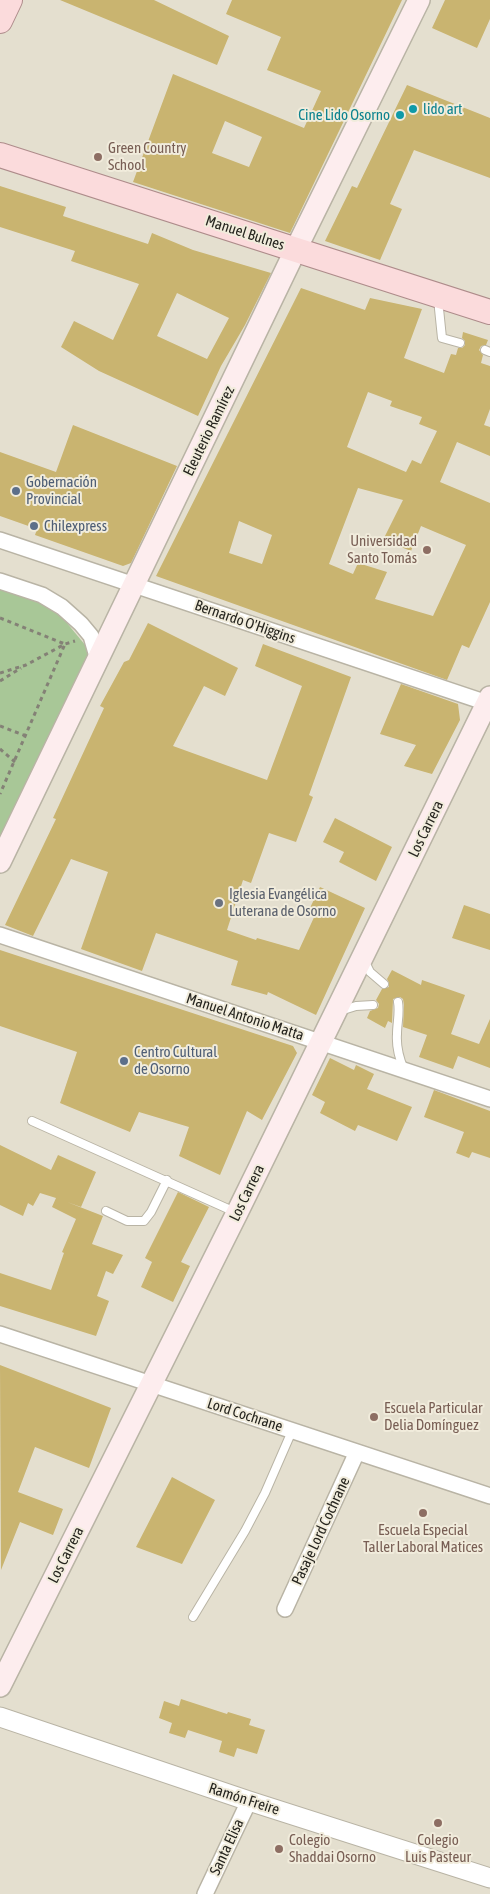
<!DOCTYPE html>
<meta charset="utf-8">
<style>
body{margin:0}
canvas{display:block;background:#e4dfcf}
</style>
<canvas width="490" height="1894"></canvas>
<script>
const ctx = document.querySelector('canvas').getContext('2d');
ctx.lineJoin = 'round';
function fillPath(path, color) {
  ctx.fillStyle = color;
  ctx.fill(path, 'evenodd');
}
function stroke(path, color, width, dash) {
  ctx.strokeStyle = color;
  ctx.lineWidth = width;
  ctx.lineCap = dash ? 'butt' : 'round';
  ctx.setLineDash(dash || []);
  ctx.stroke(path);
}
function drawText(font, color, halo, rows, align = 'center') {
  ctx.font = font + ' "Asap Condensed",sans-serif';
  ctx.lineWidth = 4;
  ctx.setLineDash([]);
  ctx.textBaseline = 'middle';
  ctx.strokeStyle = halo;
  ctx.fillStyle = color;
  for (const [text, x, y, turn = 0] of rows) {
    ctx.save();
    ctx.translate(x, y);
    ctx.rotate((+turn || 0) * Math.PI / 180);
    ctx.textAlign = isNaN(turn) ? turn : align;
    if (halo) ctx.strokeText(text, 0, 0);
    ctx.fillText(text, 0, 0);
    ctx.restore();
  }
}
fillPath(new Path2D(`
 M0,588L52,605L86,646L89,658L0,850Z`), '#a8c797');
fillPath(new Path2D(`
 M60,0H154L229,36L217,65Z
 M232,0H402L290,233L133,182L173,74L304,128L321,91L267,70L281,37L226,14ZM225,121L262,137L249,167L212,153Z
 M445,0H490V19L477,48L432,28Z
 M407,85L490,118V178L414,150L390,204L402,209L380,260L325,241L352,186L357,188Z
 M0,186L66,207L63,216L148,244L152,233L193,250L271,273L245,325L221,366L198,416L99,371L61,347L74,321L113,340L139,284L71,261L75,251L0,227ZM177,293L229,318L207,359L157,336Z
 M301,288L365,310L370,298L422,309L404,358L444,373L451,354L456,355L458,348H462L465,345V341L462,338L463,332L488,340L486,345L481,346L479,350L483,355L481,363L490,366V409L484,425L490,427V456L457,442L440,482L490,503V602L469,648L462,645L447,680L156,576ZM368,392L392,401L390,406L422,417L419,424L437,431L421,464L412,460L406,472L347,447ZM358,488L403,500L383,540L411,551L421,526L466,545L433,616L375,599L387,572L358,563L353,574L329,564ZM239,521L272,535L262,564L229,553Z
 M73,425L177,466L131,563L123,566L35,535L37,529L0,516V452L56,472Z
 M148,623L238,668L225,696L204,686L173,746L267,780L302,686L255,666L263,644L351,677L309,795L313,797L296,842L269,833L251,883L243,880L227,930L256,940L257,938L299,950L316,913L309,910L320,887L365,908L316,1015L268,992L267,995L231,985L238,961L156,933L142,971L81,949L108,872L71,859L33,936L5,925L56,819L53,818L104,708L100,706L124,662L129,660Z
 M401,684L458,704L460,720L432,774L404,766L416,745L380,734Z
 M335,818L392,847L376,881L339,862L344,852L323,842Z
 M464,905L490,914V950L452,938Z
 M0,950L293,1046L297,1053L262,1120L247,1111L220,1175L179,1156L189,1127L139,1112L130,1132L60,1103L77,1052L0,1026Z
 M392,970L421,985L422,980L465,995L451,1034L479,1044L490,1019V1068L458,1056L453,1069L419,1057L427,1035L403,1027L404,1005L403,999L400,997L393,999L392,1023L388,1021L385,1028L367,1018L370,1011L378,1008L379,1004L376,1000L382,989L389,987V983L387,979Z
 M330,1058L354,1070L356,1065L374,1074L367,1089L412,1107L397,1141L358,1125L355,1131L320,1113L325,1102L312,1095Z
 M434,1090L490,1111V1158L472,1152L469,1158L456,1153L464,1132L424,1117Z
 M0,1145L51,1170L58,1155L96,1172L81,1207L67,1202L103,1216L92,1244L123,1255L113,1274L106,1271L97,1296L109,1301L96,1336L0,1306V1273L51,1290L64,1253L62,1252L76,1219L52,1207L56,1198L40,1193L33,1206L28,1203L23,1216L0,1205Z
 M178,1192L209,1207L181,1262L190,1266L173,1302L141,1287L152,1262L145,1258Z
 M0,1365L111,1408L89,1468L35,1447L18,1492L63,1509L53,1535L20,1522L1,1570Z
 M172,1477L215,1500L182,1564L136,1547Z
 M181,1699L227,1714L228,1712L251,1719L249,1725L265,1730L257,1754L237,1748L234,1757L219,1752L222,1741L188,1730L185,1738L169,1733L172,1723L159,1718L164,1701L179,1706Z`), '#c9b470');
const service = new Path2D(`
 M438,299L442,338L460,343
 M485,350L490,352
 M365,962L370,972L384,984
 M398,1002C400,1013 397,1023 397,1034C396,1047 399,1058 404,1070
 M340,1011L356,1006L373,1005
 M32,1121L235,1212
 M106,1211L127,1221H144L151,1212L167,1180
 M193,1617L245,1531L265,1493L292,1431`);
const minor = new Path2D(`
 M0,540L490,704
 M0,581L42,595L62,607L81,624L91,636L98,660
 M0,935L490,1099
 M0,1334L490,1496
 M285,1609L357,1452
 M205,1894L249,1801`);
const tertiary = new Path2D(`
 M0,1717L249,1801L490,1878`);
const secondary = new Path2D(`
 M0,862L296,249L419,0
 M0,1686L237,1213L490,697`);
const primary = new Path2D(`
 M0,21L10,0
 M0,155L490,312`);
stroke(service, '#b9b4a5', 10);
stroke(minor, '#b9b4a5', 18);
stroke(tertiary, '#b9b4a5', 21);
stroke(secondary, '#b9b4a5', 24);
stroke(primary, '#ae8c8b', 26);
stroke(new Path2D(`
 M0,618L65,644L0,794
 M0,673L26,665L65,644L75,641
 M0,681L21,668
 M0,726L26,736
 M0,749L15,762`), '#848176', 3, [4, 4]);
stroke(service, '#fff', 8);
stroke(minor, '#fff', 15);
stroke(tertiary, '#fff', 19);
stroke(secondary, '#fdedee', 21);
stroke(primary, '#fbdbdc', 24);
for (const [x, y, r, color] of [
 [413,109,5,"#0f9aa8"],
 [400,115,5,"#0f9aa8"],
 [98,157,5,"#8d6e63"],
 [16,491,5,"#5c6f8a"],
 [34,526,5,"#5c6f8a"],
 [427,550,5,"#8d6e63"],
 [219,903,5,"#6b7280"],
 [124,1061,5,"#5c6f8a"],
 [374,1417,5,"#8d6e63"],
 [423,1513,5,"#8d6e63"],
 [438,1823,5,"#8d6e63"],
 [279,1849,5,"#8d6e63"]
]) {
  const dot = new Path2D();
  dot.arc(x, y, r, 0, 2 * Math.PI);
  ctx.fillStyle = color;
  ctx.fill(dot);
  stroke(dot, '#f1ecdc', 2);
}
drawText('15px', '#0d838f', '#f1ecdc', [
 ["lido art",423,109],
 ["Cine Lido Osorno",390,115,"right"]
], 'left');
drawText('15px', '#785e54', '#f1ecdc', [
 ["Green Country",108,148],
 ["School",108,165],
 ["Universidad",417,541,"right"],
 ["Santo Tomás",417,558,"right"],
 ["Escuela Particular",384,1408],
 ["Delia Domínguez",384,1425],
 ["Escuela Especial",423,1530,"center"],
 ["Taller Laboral Matices",423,1547,"center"],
 ["Colegio",289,1840],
 ["Shaddai Osorno",289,1857],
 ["Colegio",438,1840,"center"],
 ["Luis Pasteur",438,1857,"center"]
], 'left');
drawText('15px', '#26251f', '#f1ecdc', [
 ["Manuel Bulnes",245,233,18],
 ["Eleuterio Ramírez",209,431,-64],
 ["Bernardo O'Higgins",245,622,19],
 ["Los Carrera",426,829,-64],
 ["Manuel Antonio Matta",245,1017,18],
 ["Los Carrera",247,1193,-64],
 ["Lord Cochrane",245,1415,18],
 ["Pasaje Lord Cochrane",321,1531,-65],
 ["Los Carrera",66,1555,-63],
 ["Ramón Freire",244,1799,18],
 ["Santa Elisa",227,1847,-65]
]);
drawText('15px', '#4e5e75', '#f1ecdc', [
 ["Gobernación",26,482],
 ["Provincial",26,499],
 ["Chilexpress",44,526],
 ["Centro Cultural",134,1052],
 ["de Osorno",134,1069]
], 'left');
drawText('15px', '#5b616d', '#f1ecdc', [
 ["Iglesia Evangélica",229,894],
 ["Luterana de Osorno",229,911]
], 'left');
</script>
